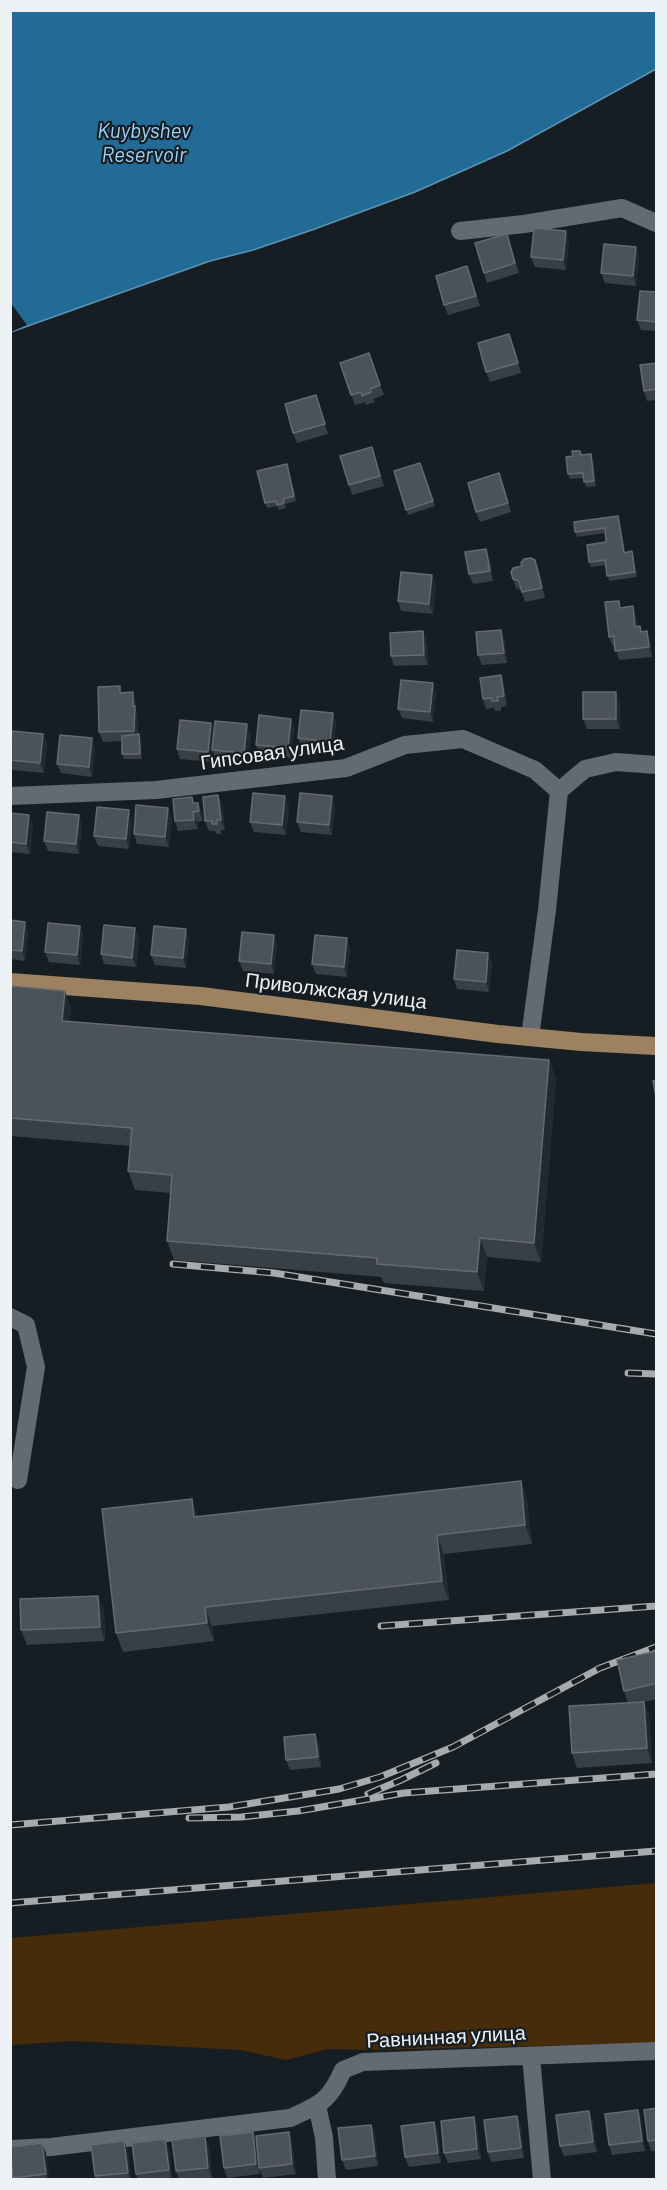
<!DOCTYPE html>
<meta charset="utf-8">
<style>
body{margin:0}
#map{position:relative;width:667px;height:2190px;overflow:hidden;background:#171e23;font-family:Barlow,sans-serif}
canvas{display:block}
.frame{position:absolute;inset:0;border:12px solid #ecf1f4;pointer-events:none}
</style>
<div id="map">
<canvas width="667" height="2190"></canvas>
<div class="frame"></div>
</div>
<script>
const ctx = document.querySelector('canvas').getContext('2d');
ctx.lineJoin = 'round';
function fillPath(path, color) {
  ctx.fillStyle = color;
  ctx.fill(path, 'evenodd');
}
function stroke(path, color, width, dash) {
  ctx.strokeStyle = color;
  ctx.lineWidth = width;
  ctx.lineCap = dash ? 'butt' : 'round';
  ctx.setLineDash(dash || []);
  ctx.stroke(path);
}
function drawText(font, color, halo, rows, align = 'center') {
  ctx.font = font + ' Barlow,sans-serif';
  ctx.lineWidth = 4.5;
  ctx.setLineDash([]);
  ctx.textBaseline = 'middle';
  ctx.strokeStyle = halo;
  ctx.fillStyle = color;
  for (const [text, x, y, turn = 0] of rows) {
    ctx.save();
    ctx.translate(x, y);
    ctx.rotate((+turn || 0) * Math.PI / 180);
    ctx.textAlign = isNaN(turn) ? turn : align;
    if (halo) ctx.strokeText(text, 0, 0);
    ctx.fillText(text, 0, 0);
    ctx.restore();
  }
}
fillPath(new Path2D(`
 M656,1883V2043L372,2050L328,2049L286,2060L241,2050L75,2041L11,2045V1938Z`), '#462c0a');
const water = new Path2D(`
 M11,11H656V69L507,151L415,192L312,230L253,250L210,261L11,332Z`);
fillPath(water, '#216b96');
stroke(water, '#5e93b2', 1.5);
fillPath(new Path2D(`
 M10,302L27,325L11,332H10Z`), '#171e23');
stroke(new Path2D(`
 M460,231L524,224L622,208L656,223
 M10,796L156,790L346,768L405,745L463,739L535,770L559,791L585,769L616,762L656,765
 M530,1037L547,910L559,791
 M10,1317L26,1325L36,1367L18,1480
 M531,2056L542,2180
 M317,2106L324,2137L327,2180
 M10,2149L51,2147L290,2118C319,2105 330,2101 343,2070L363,2062L656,2051`), '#626b71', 18);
stroke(new Path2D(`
 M10,982L201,996L498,1034L581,1042L656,1046`), '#9d8261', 18);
const rail = new Path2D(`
 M173,1264L274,1273L656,1334
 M628,1373L656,1374
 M381,1626L656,1606
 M368,1794L401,1780L436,1763
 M189,1818L241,1817L298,1811L404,1793L656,1774
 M10,1825L229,1807L339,1789L380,1777L453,1747L600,1668L656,1647
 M10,1903L656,1851`);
stroke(rail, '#a5abaf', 7);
stroke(rail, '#171e23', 4.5, [14]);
fillPath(new Path2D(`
 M566,231L569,241L566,270L535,267L531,257Z
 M507,234L519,273L487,283L484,273Z
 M639,256L636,286L605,283L601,273Z
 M467,266L480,306L448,315L444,305Z
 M657,292V331L641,330L637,320Z
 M513,343L521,373L490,382L486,372Z
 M369,353L384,395L373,399L375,402L366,405L365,402L355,405L340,363Z
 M657,363V400L647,401L644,391Z
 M316,395L328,434L297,443L293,433Z
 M372,447L384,486L352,495L349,485Z
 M580,451L582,455L591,454L593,459L596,486L586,487L584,478L570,479L568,474L573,456Z
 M420,463L435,506L408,515L394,471Z
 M287,464L296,501L285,504L286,508L279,510L277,506L267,508L265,503Z
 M499,473L511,512L480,522L476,512Z
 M620,521L625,552L632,551L633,556L637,577L609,581L606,565L591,567L589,562L606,542L605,533L577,537L575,532Z
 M490,558L493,581L473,584L469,574Z
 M539,570L545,598L525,602L521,590L516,588L513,579Z
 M436,585L433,614L401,611L398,601Z
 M622,608L636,616L637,627L650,641L652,657L619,660L615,646L613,647L609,637Z
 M423,631L427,641L428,665L394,666L391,656Z
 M505,639L507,663L482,665L478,655Z
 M501,675L504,685L507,706L501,707V711H495L494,708L486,709L483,699Z
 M122,692L136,702V710L138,715V735L139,734L141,739L142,759H124L122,754V741L103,742L99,732Z
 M436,693L433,722L402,718L398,709Z
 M620,702V729H587L583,719Z
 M333,713L336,723L333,751L302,748L298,738Z
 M291,719L294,728L291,758L260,755L256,745Z
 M211,723L214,732L251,734L248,763L216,760L213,751L212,762L180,759L177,749Z
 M43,734L47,744L44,773L12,770L10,765V744Z
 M92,738L95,748L92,777L61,773L57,764Z
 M218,795L222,805L225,830H221V834H216L215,831H209L205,821Z
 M332,796L335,806L332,835L301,832L297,822Z
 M192,797L194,803H198L202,813L203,821L197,822L198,829L178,831L175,821Z
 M289,806L286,835L254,832L250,822Z
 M10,813L33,825L30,854L10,852Z
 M172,818L169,847L137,844L134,834Z
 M132,820L129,849L98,846L94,836Z
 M82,825L79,854L48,851L44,841Z
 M10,920L28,932L25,961L10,959Z
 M80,926L83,936L80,965L49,962L45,952Z
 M135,928L139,938L136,967L104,964L101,954Z
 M189,939L186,968L155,965L151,955Z
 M277,945L274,974L243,971L239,961Z
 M350,948L347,977L316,974L312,964Z
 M488,953L492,963L489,992L457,989L454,979Z
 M10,986L71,1009L70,1021L549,1060L556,1079L541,1262L487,1257L484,1291L384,1283L381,1277L174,1260L167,1241L171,1193L135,1190L128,1171L130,1146L10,1136Z
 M521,1481L527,1500L532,1544L444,1554L449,1600L212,1626L214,1641L123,1652L116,1633L199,1517Z
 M104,1610L105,1641L27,1645L21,1630Z
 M657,1651V1699L644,1702L649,1716L652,1763L577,1768L572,1753L628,1703L624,1691Z
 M315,1734L319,1744L321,1767L290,1770L286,1760Z
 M657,2108V2151H651L648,2141Z
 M638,2110L641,2120L645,2151L612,2155L609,2145Z
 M517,2116L521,2126L524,2158L491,2162L488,2152Z
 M474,2117L477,2127L481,2159L448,2163L444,2153Z
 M593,2121L597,2152L564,2156L560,2146Z
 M434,2122L438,2131L441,2163L409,2167L405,2157Z
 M371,2125L375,2134L378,2166L346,2170L342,2160Z
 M253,2132L256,2142L260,2174L227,2178L224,2168Z
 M289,2132L292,2142L296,2174L263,2178L259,2168Z
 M124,2141L128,2151L131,2180H96L95,2176Z
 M209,2146L212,2178L195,2180H179L176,2171Z
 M169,2149L172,2180H138L136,2174Z
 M46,2153L49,2180H14L10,2155Z`), '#383f45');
fillPath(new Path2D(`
 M566,231L569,241L566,270L563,260Z
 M636,247L639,256L636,286L633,276Z
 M591,454L593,459L596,486L594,481Z
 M618,516L620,521L625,558L624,553Z
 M486,549L490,558L493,581L490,571Z
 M632,551L633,556L637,577L635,572Z
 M535,560L539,570L545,598L542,588Z
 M432,575L436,585L433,614L429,604Z
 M633,606L636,616L639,637L635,627Z
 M501,630L505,639L507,663L504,653Z
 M423,631L427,641L428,665L424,655Z
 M647,631L650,641L652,657L649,647Z
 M501,675L504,685L507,706L504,696Z
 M433,683L436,693L433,722L430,712Z
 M133,692L136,702V710L138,715L137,741L134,731Z
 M616,692L620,702V729L616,719Z
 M333,713L336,723L333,751L330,742Z
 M291,719L294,728L291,758L288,748Z
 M211,723L215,733L212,762L208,752Z
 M247,724L251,734L248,763L244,753Z
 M43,734L47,744L44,773L40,763Z
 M139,734L141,739L142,759L140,754Z
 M92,738L95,748L92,777L89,767Z
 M218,795L222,805L225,830L221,820Z
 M285,796L289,806L286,835L282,825Z
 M332,796L335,806L332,835L329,825Z
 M198,803L202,813L203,821L199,811Z
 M168,808L172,818L169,847L165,837Z
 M129,810L132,820L129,849L126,839Z
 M193,812L197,822L198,829L194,820Z
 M29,815L33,825L30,854L26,844Z
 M79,815L82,825L79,854L76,844Z
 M25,922L28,932L25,961L22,951Z
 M80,926L83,936L80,965L77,955Z
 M135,928L139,938L136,967L132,958Z
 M186,929L189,939L186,968L183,958Z
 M274,935L277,945L274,974L271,964Z
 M347,938L350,948L347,977L344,967Z
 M488,953L492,963L489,992L486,982Z
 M65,991L71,1009L69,1040L62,1021Z
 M549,1060L556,1079L541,1262L534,1243Z
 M480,1238L487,1257L484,1291L477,1272Z
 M521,1481L527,1500L532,1544L525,1525Z
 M192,1499L199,1518L194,1517Z
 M437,1535L444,1554L449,1600L442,1581Z
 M98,1596L104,1610L105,1641L100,1627Z
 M205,1607L212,1626L214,1641L207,1623Z
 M644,1702L649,1716L652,1763L647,1748Z
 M315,1734L319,1744L321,1767L318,1757Z
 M638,2110L641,2120L645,2151L642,2141Z
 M589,2111L593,2121L597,2152L593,2142Z
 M517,2116L521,2126L524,2158L521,2148Z
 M474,2117L477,2127L481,2159L477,2149Z
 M434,2122L438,2131L441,2163L438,2153Z
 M371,2125L375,2134L378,2166L375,2156Z
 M253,2132L256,2142L260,2174L256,2164Z
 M289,2132L292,2142L296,2174L292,2164Z
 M205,2136L209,2146L212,2178L208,2168Z
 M165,2139L169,2149L172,2180L169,2170Z
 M124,2141L128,2151L131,2180L128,2173Z
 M42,2143L46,2153L49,2180H48L46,2174Z`), '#222a30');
const building = new Path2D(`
 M534,228L566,231L563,260L531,257Z
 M507,234L515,263L484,273L475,243Z
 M604,244L636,247L633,276L601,273Z
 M467,266L476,296L444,305L436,276Z
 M640,291L657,292V322L637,320Z
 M509,334L518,363L486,372L478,343Z
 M369,353L380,385L370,389L371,392L362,396L361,392L351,395L340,363Z
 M657,363V389L644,391L640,365Z
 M316,395L325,424L293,433L285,404Z
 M372,447L380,476L349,485L340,456Z
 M572,451H580L581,455L591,454L594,481L584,482L583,473L568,474L566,457L573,456Z
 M420,463L433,501L406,510L394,471Z
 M287,464L294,496L283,499L284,503L277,505L276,501L265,503L257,471Z
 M499,473L508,503L476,512L468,483Z
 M618,516L624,553L632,551L635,572L607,576L605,560L589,562L587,545L606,542L605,528L575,532L574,522Z
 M486,549L490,571L469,574L465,552Z
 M531,558L535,560L542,588L522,592L519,581L513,579L511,572L513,568L522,566L521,563L524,559Z
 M401,572L432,575L429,604L398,601Z
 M619,601L620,608L633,606L635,627L640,626L641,632L647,631L649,647L615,651L614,636L609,637L605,602Z
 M501,630L504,653L478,655L476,632Z
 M423,631L424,655L391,656L390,633Z
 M501,675L504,696L497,697L498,701H492L491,698L483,699L480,678Z
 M401,680L433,683L430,712L398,709Z
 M120,686V693L133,692V706H135L134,731L99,732L98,687Z
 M583,692H616V719H583Z
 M301,710L333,713L330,742L298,738Z
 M259,715L291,719L288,748L256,745Z
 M180,720L211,723L208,752L177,749Z
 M215,721L247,724L244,753L212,750Z
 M12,731L43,734L40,763L10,760Z
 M139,734L140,754H122V736Z
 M60,735L92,738L89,767L57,764Z
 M253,793L285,796L282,825L250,822Z
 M300,793L332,796L329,825L297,822Z
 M218,795L221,820H217V824H212V821H205L203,797Z
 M192,797L193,803H198L199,811L193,812L194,820L175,821L173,799Z
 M136,805L168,808L165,837L134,834Z
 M97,807L129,810L126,839L94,836Z
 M47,812L79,815L76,844L44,841Z
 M10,813L29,815L26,844L10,842Z
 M10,920L25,922L22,951L10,950Z
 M48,923L80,926L77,955L45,952Z
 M104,925L135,928L132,958L101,954Z
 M154,926L186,929L183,958L151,955Z
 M242,932L274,935L271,964L239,961Z
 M315,935L347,938L344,967L312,964Z
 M457,950L488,953L486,982L454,979Z
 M10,986L65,991L62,1021L549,1060L534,1243L480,1238L477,1272L377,1264V1258L167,1241L172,1175L128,1171L132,1128L10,1118Z
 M657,1080V1102L653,1081Z
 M521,1481L525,1525L437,1535L442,1581L205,1607L207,1623L116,1633L102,1509L192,1499L194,1517Z
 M98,1596L100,1627L21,1630L20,1599Z
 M657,1651V1683L624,1691L617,1660Z
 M644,1702L647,1748L572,1753L569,1706Z
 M315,1734L318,1757L286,1760L284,1737Z
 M657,2108V2140L648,2141L644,2110Z
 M638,2110L642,2141L609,2145L605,2114Z
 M589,2111L593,2142L560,2146L556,2115Z
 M517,2116L521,2148L488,2152L484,2120Z
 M474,2117L477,2149L444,2153L441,2121Z
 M434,2122L438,2153L405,2157L401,2126Z
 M371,2125L375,2156L342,2160L338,2128Z
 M253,2132L256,2164L224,2168L220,2136Z
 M289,2132L292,2164L259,2168L256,2136Z
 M205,2136L208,2168L176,2171L172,2140Z
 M165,2139L169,2170L136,2174L132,2143Z
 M124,2141L128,2173L95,2176L91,2145Z
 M42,2143L46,2174L13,2178L10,2147Z`);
fillPath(building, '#4b5258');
stroke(building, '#646b70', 1.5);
drawText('20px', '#ecf1f4', '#171e23', [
 ["Гипсовая улица",272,753,-8],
 ["Приволжская улица",336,991,7],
 ["Равнинная улица",446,2037,-3]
]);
drawText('italic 21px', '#9dd3f9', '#171e23', [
 ["Kuybyshev",144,131],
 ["Reservoir",144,155]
]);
</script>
